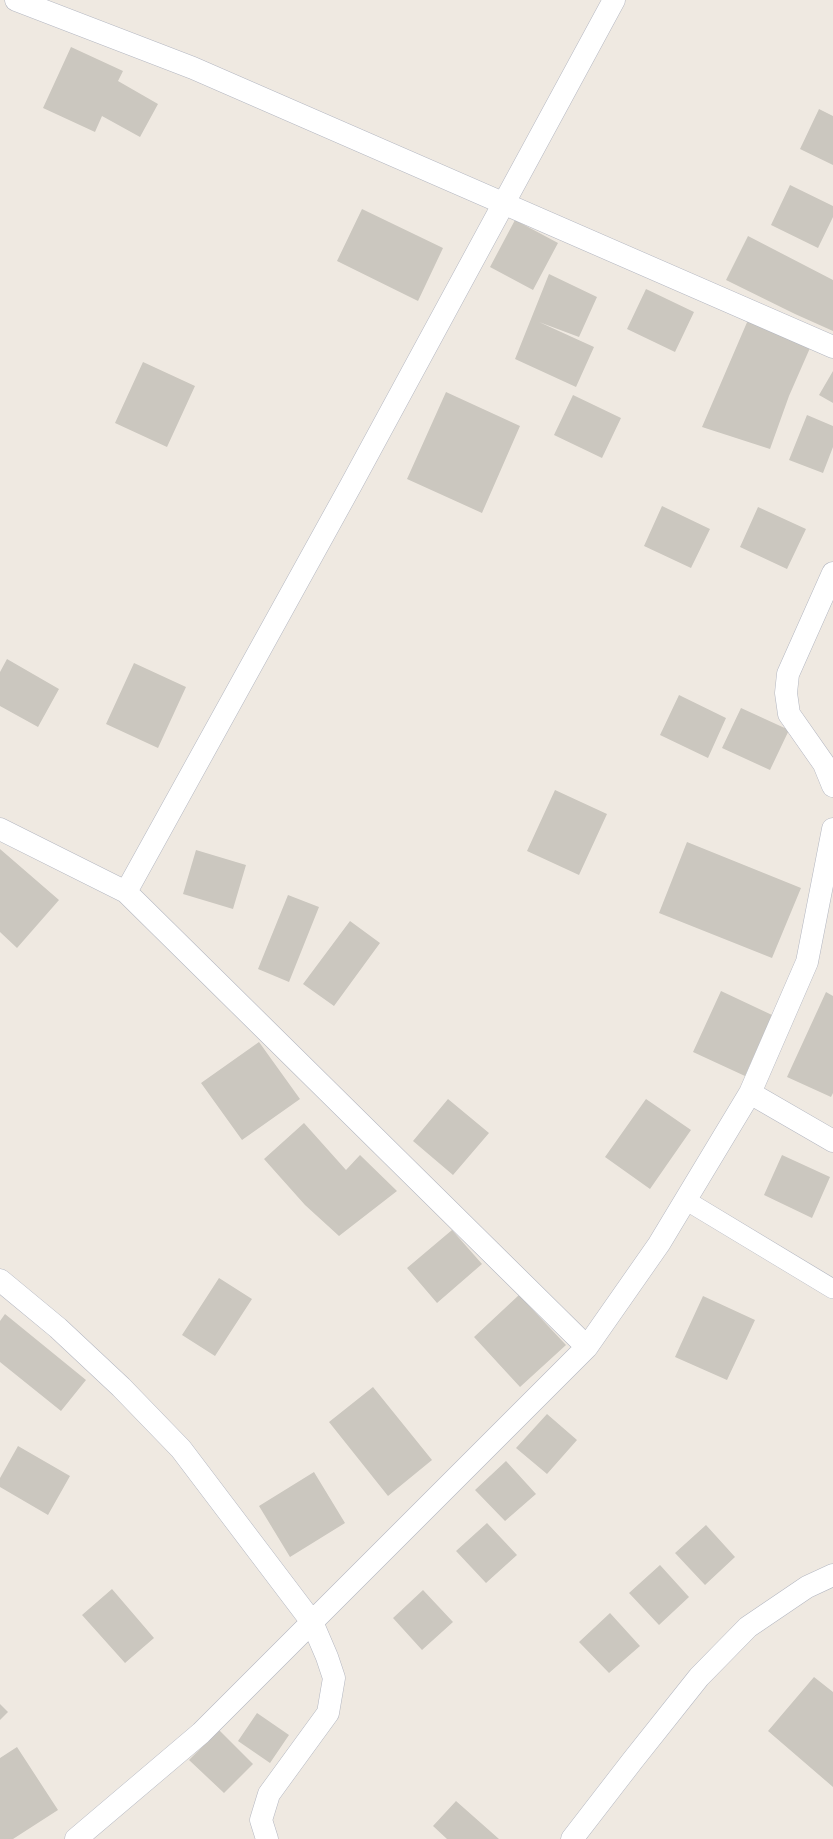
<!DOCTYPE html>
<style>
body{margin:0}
canvas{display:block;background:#efe9e1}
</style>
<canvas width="833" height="1839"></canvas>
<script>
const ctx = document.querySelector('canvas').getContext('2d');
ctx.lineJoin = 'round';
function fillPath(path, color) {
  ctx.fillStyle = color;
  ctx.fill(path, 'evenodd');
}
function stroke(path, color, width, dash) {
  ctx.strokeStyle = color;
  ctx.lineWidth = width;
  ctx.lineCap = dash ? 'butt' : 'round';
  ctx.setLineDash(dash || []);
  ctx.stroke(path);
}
fillPath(new Path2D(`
 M71,47L123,71L118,81L158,104L140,137L102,116L95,132L43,108Z
 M819,109L833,116V165L800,149Z
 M790,185L833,206V217L818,248L771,225Z
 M362,209L443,248L418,301L337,261Z
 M515,220L558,243L533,290L490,267Z
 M748,236L833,280V331L795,314L726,280Z
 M549,274L597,297L579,337L539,322L594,347L576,387L515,359Z
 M646,289L694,312L675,352L627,329Z
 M748,320L810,348L789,396L770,449L702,427Z
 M143,362L195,386L167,447L115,423Z
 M833,371V403L819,395Z
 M446,392L520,426L482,513L407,479Z
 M573,395L621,418L602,458L554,435Z
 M807,415L833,426V447L823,473L789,460Z
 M662,506L710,529L691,568L644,546Z
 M758,507L806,529L787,569L740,547Z
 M7,659L59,689L38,727L0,706V672Z
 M134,663L186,687L158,748L106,724Z
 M679,695L726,718L708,758L660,735Z
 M741,708L789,730L770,770L722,748Z
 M555,790L607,814L579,875L527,851Z
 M687,842L801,888L772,958L659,913Z
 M0,849L59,900L17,948L0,932Z
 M196,850L246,865L233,909L183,894Z
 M288,895L319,907L289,982L258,969Z
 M350,921L380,943L334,1006L303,984Z
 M721,991L772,1015L745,1076L693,1052Z
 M826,992L833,996V1093L831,1097L787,1077Z
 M259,1042L300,1099L242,1140L201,1083Z
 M448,1099L489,1133L453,1175L413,1141Z
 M646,1099L691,1130L650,1189L605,1157Z
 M304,1123L346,1170L360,1155L397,1191L339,1236L305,1205L264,1159Z
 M782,1155L830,1177L812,1218L764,1195Z
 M452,1230L482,1264L437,1303L407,1268Z
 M219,1278L252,1299L215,1356L182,1335Z
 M519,1295L566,1345L520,1387L474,1337Z
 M703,1296L755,1320L727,1380L675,1357Z
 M5,1314L86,1380L61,1411L0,1362V1321Z
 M373,1387L432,1460L388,1496L329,1422Z
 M547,1414L577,1440L547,1474L516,1448Z
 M18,1446L70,1476L48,1515L0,1487V1478Z
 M506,1461L536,1494L505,1521L475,1490Z
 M314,1472L345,1523L290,1557L259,1506Z
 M487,1523L517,1555L486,1583L456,1551Z
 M706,1525L735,1557L705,1585L675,1553Z
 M660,1565L689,1597L659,1625L629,1593Z
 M112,1589L154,1638L125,1663L82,1615Z
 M423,1590L453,1622L422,1650L393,1618Z
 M610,1613L640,1646L609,1673L579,1642Z
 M814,1677L833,1692V1787L768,1731Z
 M0,1704L8,1712L0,1720Z
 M257,1713L289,1735L270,1763L238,1741Z
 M219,1730L253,1764L224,1793L189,1760Z
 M17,1747L58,1810L13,1839H0V1758Z
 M456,1801L499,1839H447L433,1826Z`), '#cbc7bf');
const lane = new Path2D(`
 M687,1201L833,1289`);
const street = new Path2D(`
 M16,0L193,68L833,347
 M833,573L788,674L786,693L789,714L824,764L833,786
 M0,829L126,892L587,1347
 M126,892L351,485L614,0
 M750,1093L833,1141
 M0,1280L58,1328L121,1387L181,1449L312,1622L327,1657L334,1678L328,1713L269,1794L261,1820L267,1839
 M76,1839L201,1733L587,1347L659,1244L750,1093L807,962L833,829`);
const secondary = new Path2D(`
 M572,1839L633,1760L699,1677L748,1627L807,1587L833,1575`);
stroke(lane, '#b4b7c1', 20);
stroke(street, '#b4b7c1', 23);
stroke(secondary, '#b4b7c1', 23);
stroke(lane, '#fff', 19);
stroke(street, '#fff', 22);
stroke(secondary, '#fff', 22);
</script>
